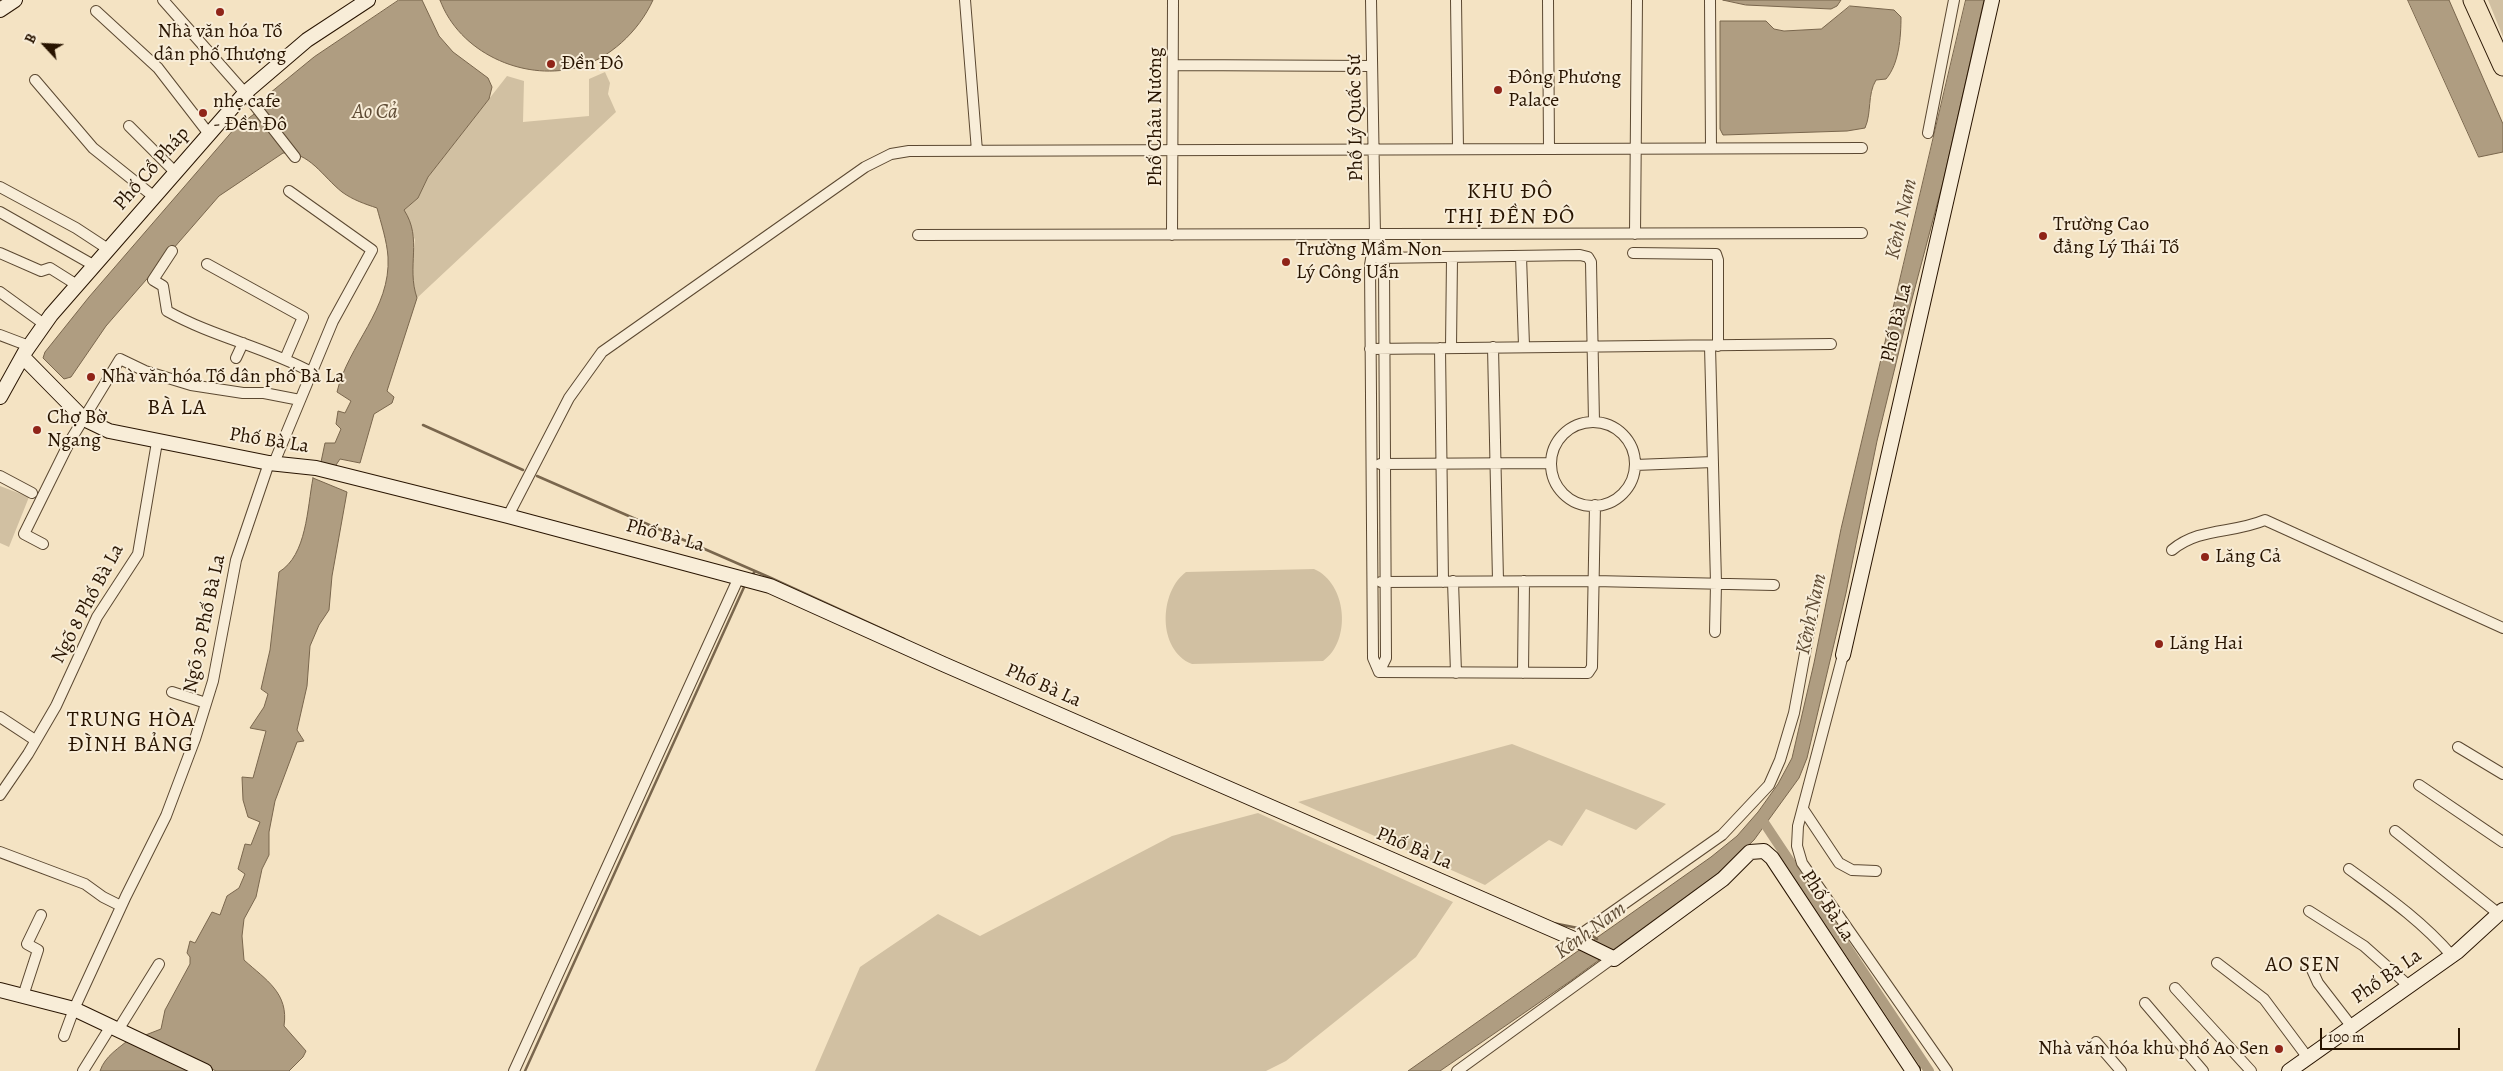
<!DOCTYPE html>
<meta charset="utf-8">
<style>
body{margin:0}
#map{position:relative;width:2503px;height:1071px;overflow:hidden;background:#f4e3c3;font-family:Alegreya,serif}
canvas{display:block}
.north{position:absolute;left:20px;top:20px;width:50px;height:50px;-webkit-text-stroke:4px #f8edd8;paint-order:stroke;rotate:295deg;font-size:14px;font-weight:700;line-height:20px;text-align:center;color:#281400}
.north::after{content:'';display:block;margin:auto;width:18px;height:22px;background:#281400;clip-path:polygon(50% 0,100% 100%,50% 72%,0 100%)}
.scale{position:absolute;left:2320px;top:1028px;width:140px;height:22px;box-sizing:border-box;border:2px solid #281400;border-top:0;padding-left:6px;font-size:15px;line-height:18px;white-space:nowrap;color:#281400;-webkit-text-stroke:4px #f8edd8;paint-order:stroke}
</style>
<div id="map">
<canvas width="2503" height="1071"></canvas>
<div class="north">B</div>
<div class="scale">100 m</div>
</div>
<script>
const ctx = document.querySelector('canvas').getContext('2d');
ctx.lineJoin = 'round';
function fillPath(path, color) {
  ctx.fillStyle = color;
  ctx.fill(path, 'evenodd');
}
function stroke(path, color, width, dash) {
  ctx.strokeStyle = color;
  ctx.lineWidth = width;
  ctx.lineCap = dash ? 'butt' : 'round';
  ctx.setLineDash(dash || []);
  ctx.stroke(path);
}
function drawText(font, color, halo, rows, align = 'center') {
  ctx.font = font + ' Alegreya,serif';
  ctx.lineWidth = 4;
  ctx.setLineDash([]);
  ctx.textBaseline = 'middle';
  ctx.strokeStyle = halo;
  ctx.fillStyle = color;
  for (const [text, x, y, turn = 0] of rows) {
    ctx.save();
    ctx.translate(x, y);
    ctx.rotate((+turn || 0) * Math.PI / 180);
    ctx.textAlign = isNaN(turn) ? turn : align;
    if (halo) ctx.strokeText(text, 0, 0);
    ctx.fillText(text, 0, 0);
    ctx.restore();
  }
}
fillPath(new Path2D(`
 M2488,0H2503V37Z
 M605,72L610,83L608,94L616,112L417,298L412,284V265L415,240L404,210L418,198L428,177L507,76L524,81L523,122L589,116V79Z
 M0,486L29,497L9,547L0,543Z
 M1314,569C1347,583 1352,641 1323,661L1192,664C1157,650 1159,592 1186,572Z
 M1512,744L1666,804L1636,830L1586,809L1562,846L1549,840L1485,885L1298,802Z
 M1258,813L1453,902L1416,957L1286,1061L1266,1071H815L860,967L938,914L980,936L1172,836Z`), '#d1c0a2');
const water = new Path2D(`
 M399,0H422L439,36L453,52L488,78L492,87L489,99L428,177L418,198L404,210C423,239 406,266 417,298L387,391L394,397L392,403L374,414L360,463L340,459L334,468L321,462L325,443H335L341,429L336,424L338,411L345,413L351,401L337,392C348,345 391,309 388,257C387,241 381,223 377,208C365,204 353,200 342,192C323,177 309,151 283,153L219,196L106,326L71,377L64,379L43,358L45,352L89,297L235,128L268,104L270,93L314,57Z
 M440,0H653C639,31 609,60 575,68C522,81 459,52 440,0Z
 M1723,0H1841L1837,6L1831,9L1746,5Z
 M1966,0H1984L1943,182L1908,314L1877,441L1846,593L1807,758L1799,778L1754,840L1725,868L1569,982L1440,1071H1408L1711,857L1737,836L1758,812L1778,784L1792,758L1814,663L1841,529Z
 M2408,0H2449L2503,124V152L2479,157Z
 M1850,6L1894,10L1901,17C1901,37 1899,64 1886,79L1876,80C1867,95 1872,112 1865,128L1847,131L1723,135L1720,129V21H1766L1774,29L1784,31L1821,29Z
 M313,478L347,492L332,576L329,610L319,625L310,646L307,686L297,730L304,741L297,742L275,801L269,832V855L262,869L256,897L244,919L242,936L244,960C266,980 289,993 284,1026L306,1051L303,1057L289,1071H216L143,1036L161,1029L165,1010L190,964V957L187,953L190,941L195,943L212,912L220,915L227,896L239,888L245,874L238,869L245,844L251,845L260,822L248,817L243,800L242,777L253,778L266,731L250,728L264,707L268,694L261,689L270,650L279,572C307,555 307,509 313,478Z
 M131,1038L190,1071H100C105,1056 119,1048 131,1038Z`);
fillPath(water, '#af9d81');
stroke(water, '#79664d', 1);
stroke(new Path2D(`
 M423,425L523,470
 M537,476L755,571
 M752,576L755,571L771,578L904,639
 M1553,923L1578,928
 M1590,934L1597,939
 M525,1071L745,585
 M1918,1071L1923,1061`), '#79664d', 2.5);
stroke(new Path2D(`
 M1761,818L1929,1071`), '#af9d81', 10);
const street = new Path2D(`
 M163,0L245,93L295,157
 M965,0L977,151
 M1371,0L1375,235L1370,265L1373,658L1379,672
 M1456,0L1458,149
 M1548,0L1549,149
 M1710,0L1711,148
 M96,11L158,68L209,134
 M1174,65L1372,66
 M35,80L93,148L153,196
 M129,126L175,172
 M1928,133L1954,0
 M0,187L76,228L108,249
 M0,212L95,266
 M1635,234L1637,0
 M918,235L1862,233
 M1172,235L1173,0
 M1376,238L1384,263L1386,658L1379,672
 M172,251L153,280L163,286L167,311C213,337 265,347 311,372
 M0,253L41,271L50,268L77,285
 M1633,253L1716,254L1718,260V346
 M1521,256L1524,346
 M1377,258L1580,255L1588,257L1591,262L1594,422
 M207,264L303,317L285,359
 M0,292L44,324
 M0,335L29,346
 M1710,346L1716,583L1715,632
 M1493,347L1498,581
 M1440,348L1443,582
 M1451,348L1452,257
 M1370,349L1831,344
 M236,358L243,343
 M1551 464a42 42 0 1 1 84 0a42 42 0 1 1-84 0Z
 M274,463L333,321L372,250L289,191
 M1380,464L1551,463
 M1635,465L1713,462
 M0,476L32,493
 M508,516L569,398L602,352L865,167L891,154L909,151L1862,148
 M43,544L24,534L70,441L120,359L145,371L191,385L243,393H264L300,400
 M2172,550C2200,527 2232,534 2265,520L2503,628
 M1453,581L1456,673
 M1381,582L1594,581L1774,585
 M1843,655L1798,826L1797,846L1802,863L1947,1071
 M1379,672L1588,673L1592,667L1595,505
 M1523,673L1524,581
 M172,692L206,703
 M0,717L35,740
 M2458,747L2503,774
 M2419,785L2503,842
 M0,795L28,754L56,706L97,617L138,554L157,442
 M1803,809L1839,863L1852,870L1876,871
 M2395,831L2499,914
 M0,852L85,884L103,897L121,906
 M2349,869C2386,896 2422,921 2452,956
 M2309,911L2364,946L2409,986
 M1574,939L1722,835L1769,785L1780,760L1794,713L1815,599
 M2217,963L2264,999L2308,1058
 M2309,963L2318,983L2352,1027
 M2175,988L2251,1071
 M23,996L38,950L27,944L41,915
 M2145,1003L2203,1071
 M118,1030L159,964
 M64,1036L74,1009L126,896L166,816L195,739L213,681L236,560L269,463
 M2096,1042L2121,1071
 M83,1071L111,1026
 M514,1071L739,577
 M1457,1071L1613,958`);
const secondary = new Path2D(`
 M0,10L15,0
 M23,357L84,419L109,431L269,463L316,468L508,516L770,586L943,664L1574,939L1613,958
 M0,397L25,352L51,315L245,93L307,40L368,0
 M1843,655L1992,0
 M1614,959L1723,879L1750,852L1764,851L1772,858L1913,1071
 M0,990L74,1009L205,1071
 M2289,1071L2457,952L2503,910`);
const highway = new Path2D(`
 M2473,0L2503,66`);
stroke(street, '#5b4831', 12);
stroke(secondary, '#281400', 16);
stroke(highway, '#281400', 21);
stroke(street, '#f8edd8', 10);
stroke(secondary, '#f8edd8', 14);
stroke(highway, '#f4e3c3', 19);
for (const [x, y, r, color] of [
 [220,12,5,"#8f2418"],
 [551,64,5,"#8f2418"],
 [1498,90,5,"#8f2418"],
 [203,113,5,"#8f2418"],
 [2043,236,5,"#8f2418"],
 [1286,262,5,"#8f2418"],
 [91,377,5,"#8f2418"],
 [37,430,5,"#8f2418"],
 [2205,557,5,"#8f2418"],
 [2159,644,5,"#8f2418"],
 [2279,1049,5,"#8f2418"]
]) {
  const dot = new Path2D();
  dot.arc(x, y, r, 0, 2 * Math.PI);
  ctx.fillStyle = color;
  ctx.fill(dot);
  stroke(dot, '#f8edd8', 2);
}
drawText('20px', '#281400', '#f8edd8', [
 ["Nhà văn hóa Tổ",220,32,"center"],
 ["dân phố Thượng",220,55,"center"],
 ["Đền Đô",561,64],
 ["Đông Phương",1508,78],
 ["Palace",1508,101],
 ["nhẹ cafe",213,102],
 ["- Đền Đô",213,125],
 ["Trường Cao",2053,225],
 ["đẳng Lý Thái Tổ",2053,248],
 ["Trường Mầm Non",1296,250],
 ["Lý Công Uẩn",1296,273],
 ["Nhà văn hóa Tổ dân phố Bà La",101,377],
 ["Chợ Bờ",47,418],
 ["Ngang",47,441],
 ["Lăng Cả",2215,557],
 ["Lăng Hai",2169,644],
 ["Nhà văn hóa khu phố Ao Sen",2269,1049,"right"]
], 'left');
drawText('20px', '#281400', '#f8edd8', [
 ["Phố Châu Nương",1156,117,-90],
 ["Phố Lý Quốc Sư",1356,118,-91],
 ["Phố Cổ Pháp",152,169,-49],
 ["Phố Bà La",1897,323,-77],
 ["Phố Bà La",269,441,9],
 ["Phố Bà La",665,536,15],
 ["Ngõ 8 Phố Bà La",88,604,-62],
 ["Ngõ 30 Phố Bà La",205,624,-78],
 ["Phố Bà La",1043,686,24],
 ["Phố Bà La",1414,849,23],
 ["Phố Bà La",1827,906,57],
 ["Phố Bà La",2387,977,-35]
]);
drawText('italic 21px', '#5e4b34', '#f8edd8', [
 ["Ao Cả",375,113],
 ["Kênh Nam",1902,219,-77],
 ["Kênh Nam",1812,614,-78],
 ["Kênh Nam",1591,931,-36]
]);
ctx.letterSpacing = '1px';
drawText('21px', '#281400', '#f8edd8', [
 ["AO SEN",2303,966]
]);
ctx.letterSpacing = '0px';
ctx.letterSpacing = '1px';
drawText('22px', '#281400', '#f8edd8', [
 ["KHU ĐÔ",1510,193],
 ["THỊ ĐỀN ĐÔ",1510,218],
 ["BÀ LA",177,409],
 ["TRUNG HÒA",131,721],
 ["ĐÌNH BẢNG",131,746]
]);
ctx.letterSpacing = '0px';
</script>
